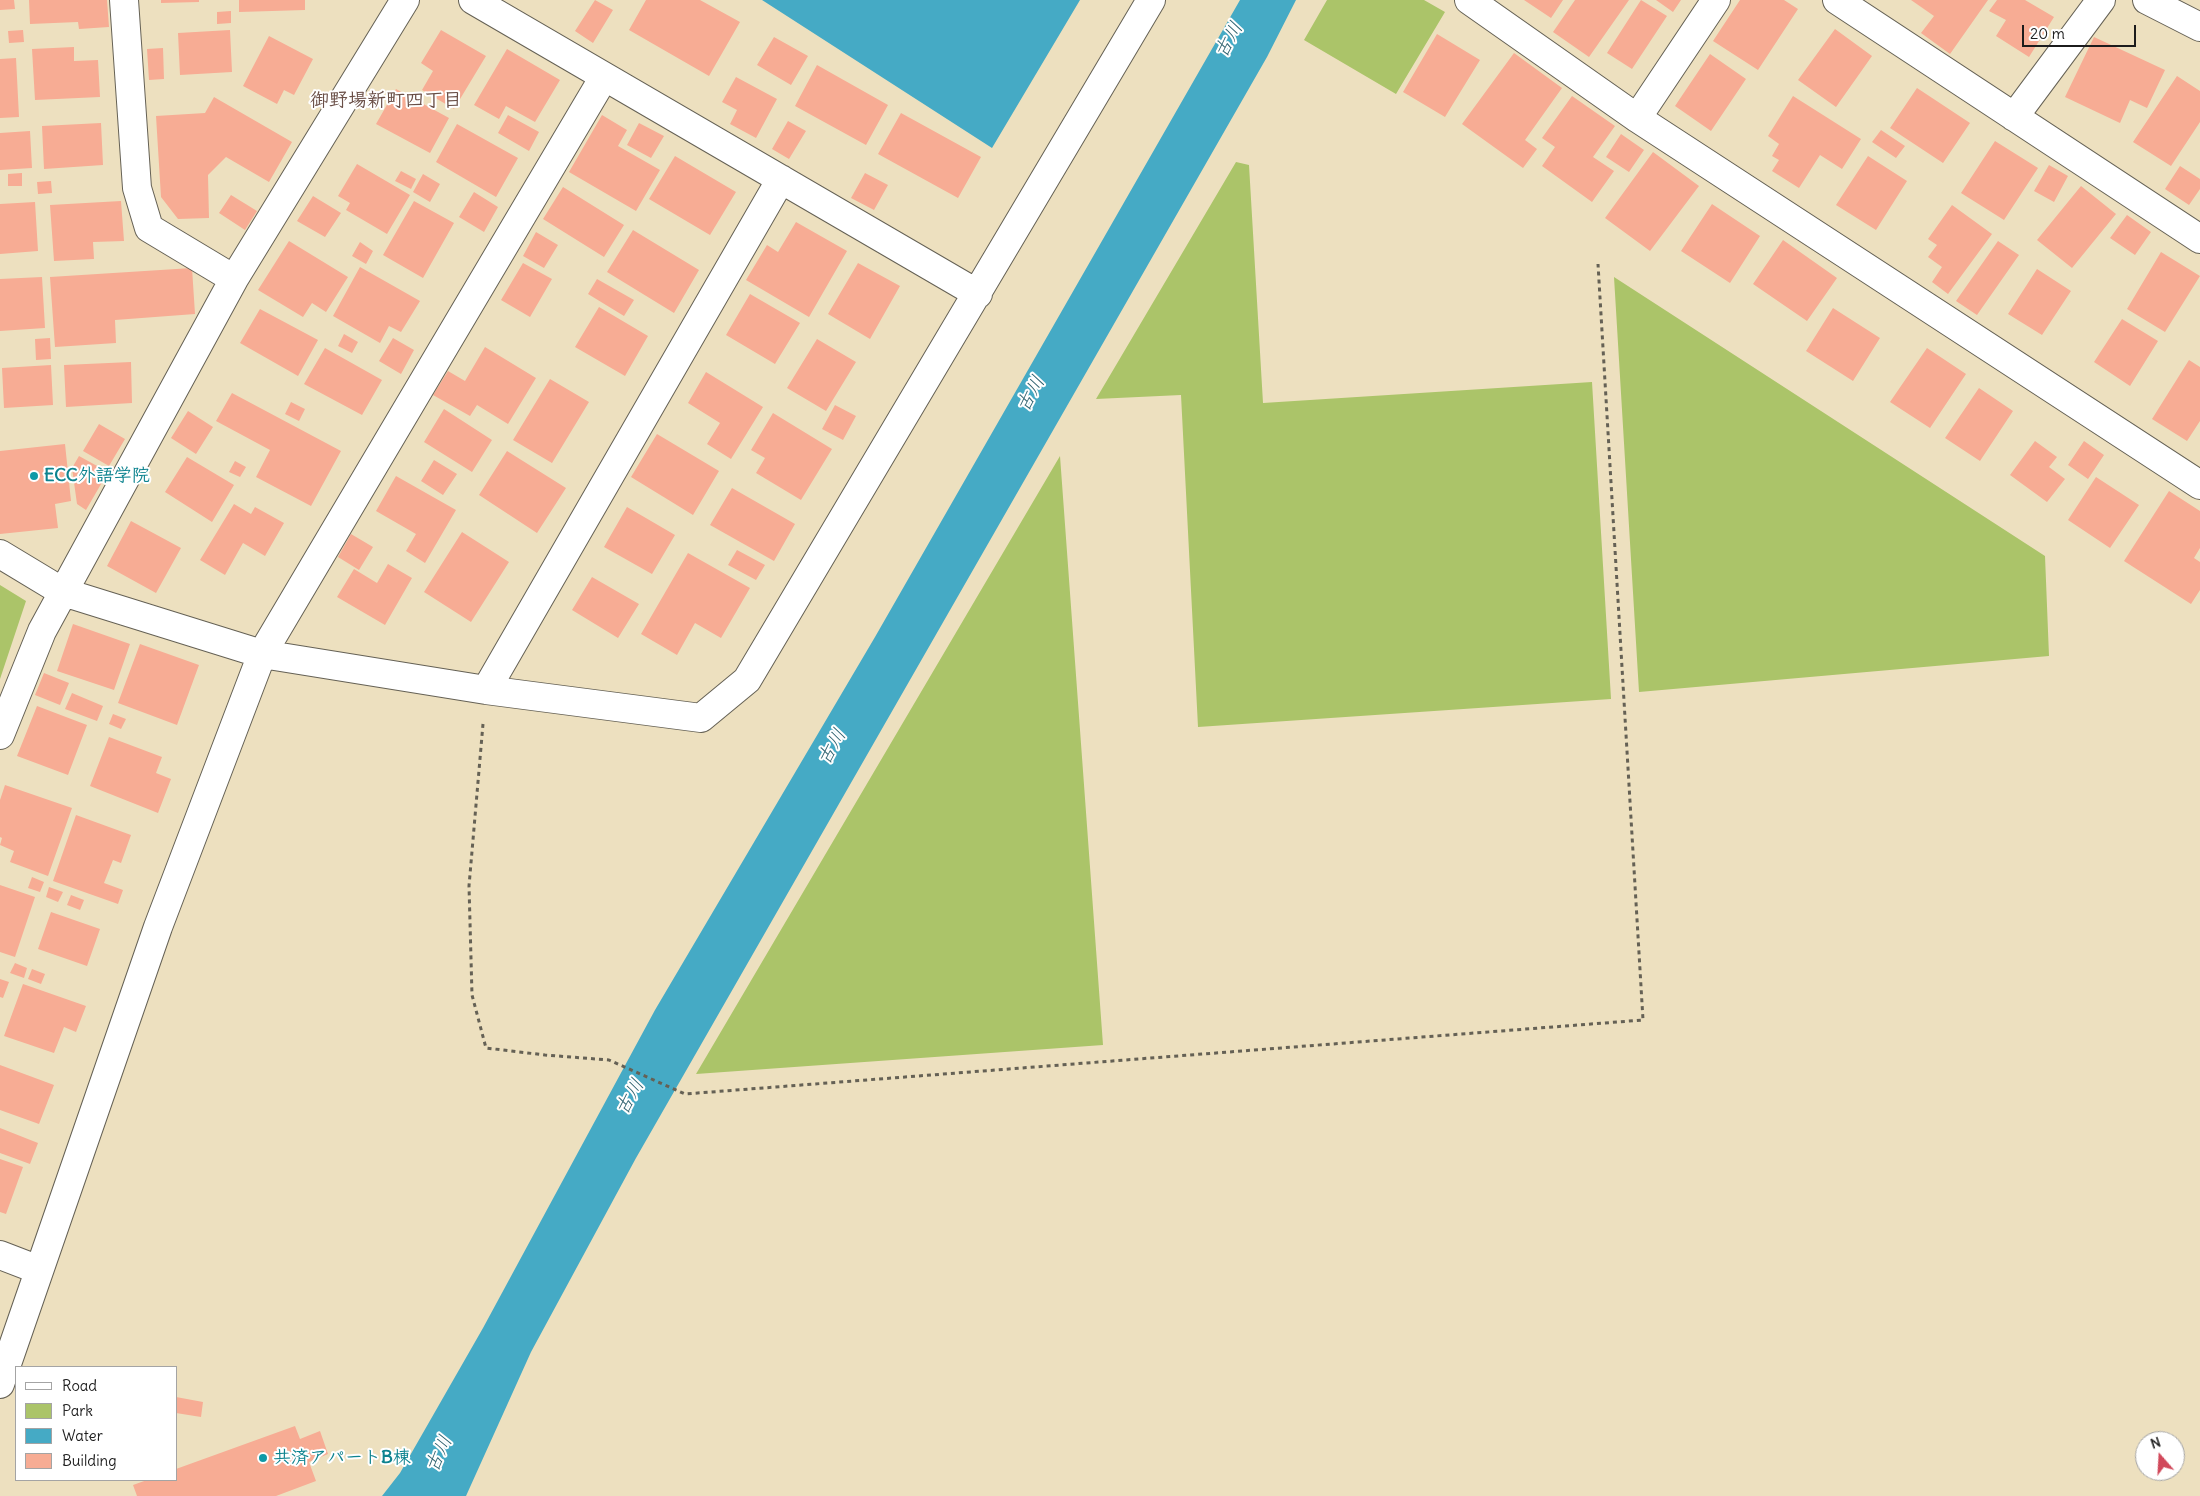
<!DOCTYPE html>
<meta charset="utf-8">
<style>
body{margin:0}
#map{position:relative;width:2200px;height:1496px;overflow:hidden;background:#ede0bf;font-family:Delius,sans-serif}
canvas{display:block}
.legend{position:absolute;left:15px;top:1366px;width:162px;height:115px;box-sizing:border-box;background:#fff;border:1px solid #a4a4a4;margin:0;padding:6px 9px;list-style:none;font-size:15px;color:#1c1c1c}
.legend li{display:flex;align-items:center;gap:10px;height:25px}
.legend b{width:25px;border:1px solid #a4a4a4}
.north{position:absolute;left:2135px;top:1431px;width:50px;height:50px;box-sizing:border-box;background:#fff;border:1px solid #a4a4a4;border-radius:50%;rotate:341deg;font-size:14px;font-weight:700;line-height:20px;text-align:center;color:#1c1c1c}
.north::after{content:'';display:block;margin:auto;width:18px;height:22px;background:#d1495b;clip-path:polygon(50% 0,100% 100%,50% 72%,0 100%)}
.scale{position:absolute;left:2022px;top:25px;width:114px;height:22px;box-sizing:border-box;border:2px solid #1c1c1c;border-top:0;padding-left:6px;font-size:15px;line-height:18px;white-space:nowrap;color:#1c1c1c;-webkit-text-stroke:4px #fff;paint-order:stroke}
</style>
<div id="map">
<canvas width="2200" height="1496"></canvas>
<ul class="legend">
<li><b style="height:6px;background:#fff"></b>Road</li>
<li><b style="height:14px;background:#abc469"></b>Park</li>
<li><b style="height:14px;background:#45aac5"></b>Water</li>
<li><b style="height:14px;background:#f7ac94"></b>Building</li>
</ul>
<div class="north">N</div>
<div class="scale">20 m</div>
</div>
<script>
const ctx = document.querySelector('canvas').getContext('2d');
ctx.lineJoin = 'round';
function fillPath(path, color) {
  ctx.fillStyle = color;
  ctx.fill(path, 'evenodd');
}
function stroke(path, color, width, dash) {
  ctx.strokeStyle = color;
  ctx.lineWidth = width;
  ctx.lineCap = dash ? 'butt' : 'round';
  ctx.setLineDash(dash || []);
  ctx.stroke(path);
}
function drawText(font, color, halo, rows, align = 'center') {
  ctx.font = font + ' Delius,"Klee One",sans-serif';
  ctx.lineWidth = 4;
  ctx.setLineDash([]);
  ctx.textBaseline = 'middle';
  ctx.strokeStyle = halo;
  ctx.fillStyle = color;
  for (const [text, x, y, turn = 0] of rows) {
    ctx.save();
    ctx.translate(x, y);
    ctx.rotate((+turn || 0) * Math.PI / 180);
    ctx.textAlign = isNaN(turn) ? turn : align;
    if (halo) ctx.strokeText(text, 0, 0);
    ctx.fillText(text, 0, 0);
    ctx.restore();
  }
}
fillPath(new Path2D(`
 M1327,0H1424L1445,12L1396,94L1304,40Z
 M1236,162L1249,165L1263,403L1592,382L1611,699L1198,727L1181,395L1096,399Z
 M1614,277L2045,556L2049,656L1639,692Z
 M1060,456L1103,1045L696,1074Z
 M0,585L26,601L0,679Z`), '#abc469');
fillPath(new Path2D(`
 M762,0H1080L992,148Z
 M1240,0H1296L1267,57L636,1158L531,1352L466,1496H382L400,1473L483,1328L655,1010L875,637Z`), '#45aac5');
fillPath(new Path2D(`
 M0,0H14L15,9L0,10Z
 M29,0H107L109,27L79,29L78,22L30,24Z
 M161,0H199V2L161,3Z
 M239,0H305V10L239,12Z
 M595,0L613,10L593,43L575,31Z
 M646,0H700L740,22L709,76L629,30Z
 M1524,0H1563L1551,18Z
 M1575,0H1629L1589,57L1553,32Z
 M1641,0L1667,16L1632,69L1607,53Z
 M1656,0H1681L1673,12Z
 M1740,0H1784L1798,9L1758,70L1713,41Z
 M1911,0H1988L1950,54L1921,33L1934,16Z
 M1997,0H2025L2054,17L2029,57L1996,36L2006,20L1989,11Z
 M231,11V23L217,24V12Z
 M1835,29L1872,56L1836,107L1798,80Z
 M23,30L24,42L9,43L8,31Z
 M230,30L232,72L180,75L178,33Z
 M441,30L486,56L454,109L422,90L433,71L421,63Z
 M1437,34L1480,60L1445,117L1403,92Z
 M269,36L313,59L294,95L284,90L277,104L243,86Z
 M774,37L808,56L791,85L757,65Z
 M2094,37L2165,70L2147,108L2130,100L2120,123L2065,97Z
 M74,47V61L98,60L100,97L35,100L32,49Z
 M163,48L164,79L149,80L147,49Z
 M507,49L560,80L535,122L506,106L499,119L474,105Z
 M1514,53L1562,88L1525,140L1537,149L1523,168L1462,124Z
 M1710,54L1746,79L1711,131L1675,106Z
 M16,58L19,117L0,118V59Z
 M817,65L888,105L866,145L795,106Z
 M2177,76L2200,91V122L2171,166L2133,142Z
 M736,77L777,99L756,138L730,124L737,110L722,102Z
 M1917,88L1970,123L1943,163L1890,128Z
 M396,89L449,118L430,153L376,124Z
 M1572,96L1615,126L1593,157L1614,171L1592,202L1542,166L1555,147L1542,138Z
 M1793,96L1861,139L1842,169L1820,155L1799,188L1772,171L1779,160L1772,156L1779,144L1768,136Z
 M214,97L292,142L269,182L226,157L208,175L209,218L178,219L161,197L156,116L205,113Z
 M901,113L981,157L958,198L878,154Z
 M508,115L539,132L529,151L498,133Z
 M602,115L627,130L618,146L660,170L636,211L569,172Z
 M788,121L806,131L789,159L772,149Z
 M101,123L103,165L44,169L42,126Z
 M639,123L664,136L651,158L627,145Z
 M457,124L518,158L496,197L436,162Z
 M1881,130L1905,146L1896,158L1872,142Z
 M30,131L32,168L0,170V133Z
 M1621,134L1644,150L1629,172L1606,157Z
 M1995,141L2038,168L2004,220L1961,193Z
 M1653,152L1699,186L1650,251L1605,218Z
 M675,156L736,192L710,235L649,199Z
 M1868,156L1907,181L1876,230L1836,205Z
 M357,164L410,195L387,234L346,210L350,203L338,196Z
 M2049,165L2068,176L2054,202L2034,191Z
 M2180,166L2200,179V189L2189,205L2165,189Z
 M401,171L416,179L411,189L395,181Z
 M22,173V186H8V174Z
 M865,173L888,185L874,210L851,198Z
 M423,174L440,184L430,202L413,192Z
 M51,181L52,193L38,194L37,182Z
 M2081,186L2116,214L2072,268L2037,240Z
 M563,187L624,225L604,257L543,219Z
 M474,192L498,207L484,232L459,217Z
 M231,195L257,211L245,230L219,213Z
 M313,196L341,213L325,237L297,221Z
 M121,201L124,241L93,242L94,259L54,261L50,205Z
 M414,201L454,223L423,278L383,255Z
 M35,202L38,251L0,254V204Z
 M1712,204L1760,236L1730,283L1681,251Z
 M1952,205L1992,234L1948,294L1932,282L1942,267L1928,257L1937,245L1928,239Z
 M2127,215L2151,232L2135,255L2110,238Z
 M796,222L847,251L809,317L746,280L767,245L778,252Z
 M633,230L699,270L674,313L607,272Z
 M536,232L558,245L544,268L523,256Z
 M1783,240L1837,278L1807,321L1753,284Z
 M289,241L348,277L326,312L312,303L303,317L258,290Z
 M1998,241L2019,255L1977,315L1956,301Z
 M360,242L373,251L366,264L352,256Z
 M2161,252L2200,276L2165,332L2127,309Z
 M523,263L552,279L530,317L501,300Z
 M858,263L900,286L870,339L828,314Z
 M360,267L420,301L401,332L389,326L380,343L333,316Z
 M192,268L195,314L115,320L116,343L55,347L50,277Z
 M2037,269L2071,291L2042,335L2008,314Z
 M42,277L45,328L0,331V279Z
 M597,279L634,300L624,316L588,294Z
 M750,294L800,323L775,364L726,335Z
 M599,307L648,336L625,376L575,347Z
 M1833,308L1880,338L1853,381L1806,351Z
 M260,309L318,340L298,376L240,343Z
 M2122,319L2158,341L2130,386L2094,362Z
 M344,334L358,342L352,353L338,346Z
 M50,338L51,359L36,360L35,339Z
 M393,338L414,350L401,374L379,361Z
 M817,339L856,362L826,411L787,388Z
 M485,347L536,378L508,424L477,405L470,416L433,395L448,371L465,381Z
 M325,348L382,380L362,415L304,384Z
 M1927,348L1966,374L1930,428L1890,402Z
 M2189,360L2200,367V421L2187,441L2152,419Z
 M131,362L132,403L66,407L64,365Z
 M51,365L53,405L4,408L2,368Z
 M706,372L763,407L731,459L707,444L720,423L688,403Z
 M550,379L589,402L552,463L513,440Z
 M1979,388L2013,411L1980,461L1945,438Z
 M232,393L341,451L311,506L256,477L270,450L216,421Z
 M291,402L305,409L299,421L285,414Z
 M835,405L856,416L843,440L822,429Z
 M444,409L492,440L472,472L424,442Z
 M188,411L213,427L196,454L171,438Z
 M773,413L832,449L801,500L756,473L765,458L751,450Z
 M99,424L125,439L109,466L83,451Z
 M657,434L719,471L693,515L631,477Z
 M2035,441L2057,457L2049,467L2065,479L2047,502L2010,475Z
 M2084,441L2104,455L2088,479L2068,465Z
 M65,444L71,501L55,504L58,528L0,534V451Z
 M507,451L566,488L537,533L479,495Z
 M79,456L108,472L86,510L77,504L72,468Z
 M187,457L234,485L212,522L165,492Z
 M434,460L457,474L443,495L421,481Z
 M235,461L246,467L240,477L229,472Z
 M396,476L456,510L425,563L406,551L416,534L376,511Z
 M2096,477L2139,505L2110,548L2068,520Z
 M732,488L795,524L774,561L710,525Z
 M2169,491L2200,511V548L2194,558L2200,562V590L2191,604L2124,561Z
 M234,504L251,514L255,507L284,523L265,556L243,543L225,575L200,560Z
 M627,507L675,535L652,574L604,547Z
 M131,521L181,548L156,593L107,566Z
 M462,532L509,562L471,622L424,592Z
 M351,534L373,547L359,570L338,557Z
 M737,550L765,565L756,580L728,565Z
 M688,553L750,588L721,638L695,623L677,655L641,634Z
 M388,564L412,578L385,625L337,597L354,569L377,583Z
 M592,577L639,604L618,638L572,610Z
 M73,624L130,644L114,690L57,671Z
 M140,644L199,665L177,725L118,703Z
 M44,673L69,683L60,705L35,695Z
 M72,693L103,706L97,721L65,709Z
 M37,706L87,725L68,775L17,756Z
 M113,714L126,719L121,729L109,724Z
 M109,737L162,757L156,773L171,779L158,813L90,786Z
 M5,785L72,808L48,876L10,862L14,851L0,845L2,838L0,837V800Z
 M76,815L131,835L121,863L113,860L104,883L123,890L118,904L53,881Z
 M32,877L44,882L40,892L28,888Z
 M0,885L35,897L15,957L0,952Z
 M49,887L63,892L58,902L46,897Z
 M71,895L84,900L80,910L67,905Z
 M51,912L100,929L87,966L38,949Z
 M15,963L27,968L24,978L10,973Z
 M32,969L45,974L41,984L28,979Z
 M0,979L9,982L3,998L0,997Z
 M23,984L86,1006L76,1032L64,1027L54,1053L4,1036Z
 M0,1065L54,1085L39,1124L0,1110Z
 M0,1128L38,1143L30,1164L0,1153Z
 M0,1159L23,1167L6,1214L0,1212Z
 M176,1397L203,1402L201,1417L176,1413Z
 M295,1426L300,1439L320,1431L328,1454L309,1462L316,1481L276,1496H137L133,1485L147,1480H176V1469Z`), '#f7ac94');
const minor = new Path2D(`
 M124,0L137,188L149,228L234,279
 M473,0L978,294
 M1469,0L1637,118L2200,485
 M1837,0L2200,239
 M2014,117L2101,0
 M1637,118L1716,0
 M0,554L63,592L262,654L486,690L701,718L747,680L1151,0
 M486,690L781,179
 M0,735L42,631L234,279L405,0
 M0,1255L39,1270
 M0,1384L158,927L262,654L604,77`);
const primary = new Path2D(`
 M2147,0L2200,27`);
stroke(minor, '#656155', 30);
stroke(primary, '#656155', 30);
stroke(new Path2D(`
 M483,724L469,886L472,995L486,1048L545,1055L609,1060L685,1094L1643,1020L1598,264`), '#656155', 3, [4, 4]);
stroke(minor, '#fff', 28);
stroke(primary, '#fff', 28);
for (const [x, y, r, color] of [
 [34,476,5,"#0f9aa8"],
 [263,1458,5,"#0f9aa8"]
]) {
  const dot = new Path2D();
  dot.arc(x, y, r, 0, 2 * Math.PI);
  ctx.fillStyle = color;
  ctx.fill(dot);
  stroke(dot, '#fff', 2);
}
drawText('bold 18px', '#0d838f', '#fff', [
 ["ECC外語学院",44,476],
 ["共済アパートB棟",273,1458]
], 'left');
drawText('italic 19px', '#306370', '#fff', [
 ["古川",1229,40,-61],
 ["古川",1031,394,-61],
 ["古川",832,747,-60],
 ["古川",630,1097,-60],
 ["古川",439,1454,-65]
]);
drawText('bold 19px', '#694e46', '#fff', [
 ["御野場新町四丁目",386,101]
]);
</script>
